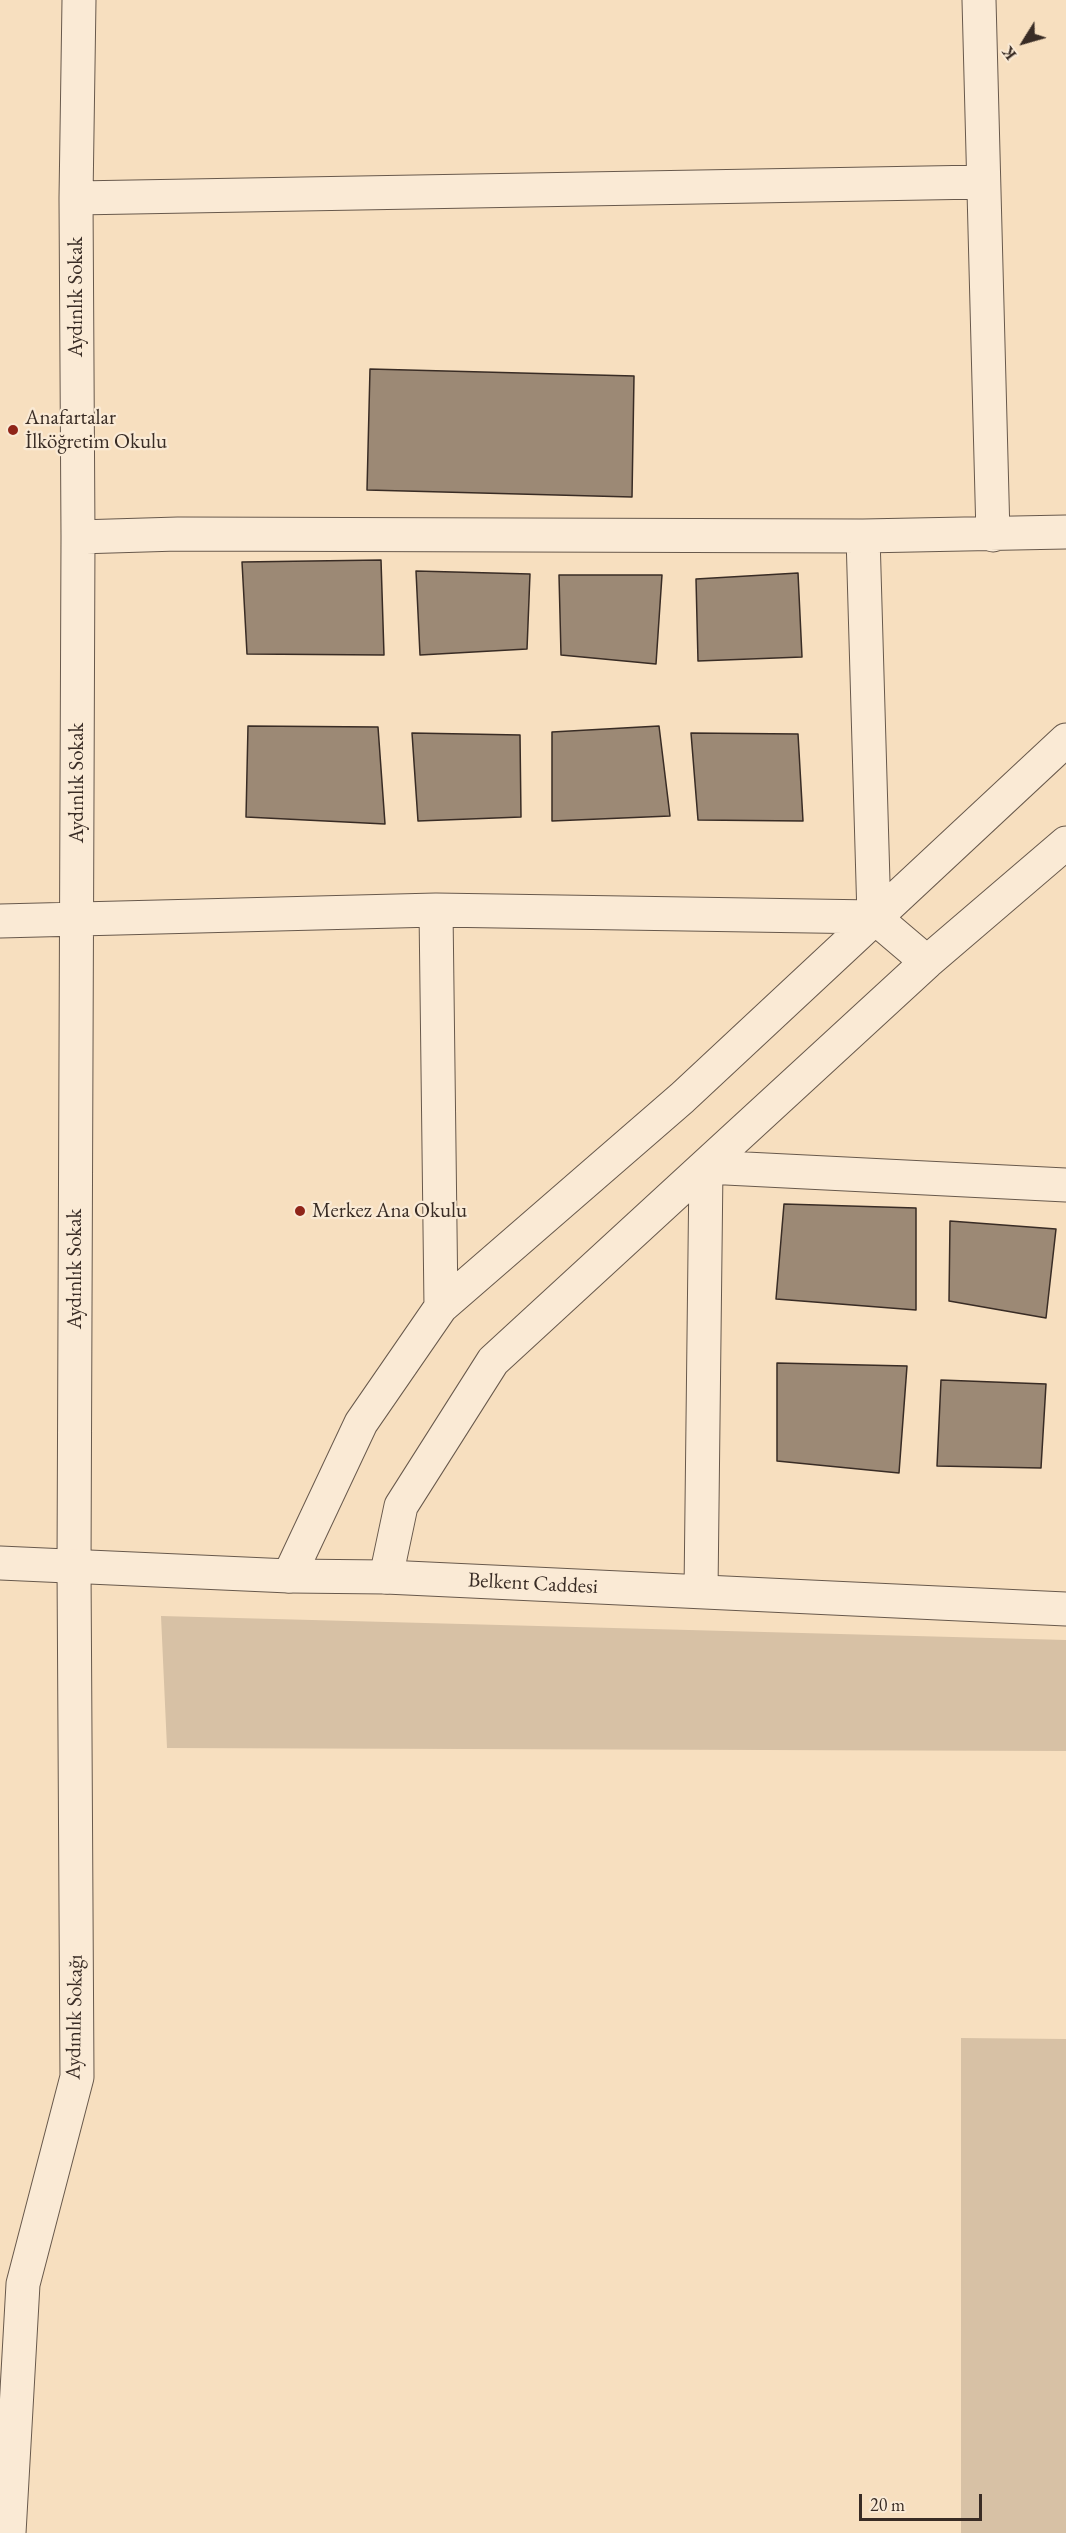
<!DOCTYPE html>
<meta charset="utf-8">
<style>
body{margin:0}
#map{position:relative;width:1066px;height:2533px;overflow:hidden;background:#f7dfbf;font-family:"EB Garamond",serif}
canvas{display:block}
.north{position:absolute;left:994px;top:12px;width:60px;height:60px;-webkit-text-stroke:4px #faead5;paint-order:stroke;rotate:233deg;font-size:16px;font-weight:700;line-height:24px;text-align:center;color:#392c25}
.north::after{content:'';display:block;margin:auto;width:21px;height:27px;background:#392c25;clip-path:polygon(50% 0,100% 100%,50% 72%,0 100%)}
.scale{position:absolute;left:859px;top:2494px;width:123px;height:27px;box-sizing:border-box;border:3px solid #392c25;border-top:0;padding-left:8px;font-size:18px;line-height:21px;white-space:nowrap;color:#392c25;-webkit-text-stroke:4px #faead5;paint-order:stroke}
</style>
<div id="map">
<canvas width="1066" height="2533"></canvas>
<div class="north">K</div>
<div class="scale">20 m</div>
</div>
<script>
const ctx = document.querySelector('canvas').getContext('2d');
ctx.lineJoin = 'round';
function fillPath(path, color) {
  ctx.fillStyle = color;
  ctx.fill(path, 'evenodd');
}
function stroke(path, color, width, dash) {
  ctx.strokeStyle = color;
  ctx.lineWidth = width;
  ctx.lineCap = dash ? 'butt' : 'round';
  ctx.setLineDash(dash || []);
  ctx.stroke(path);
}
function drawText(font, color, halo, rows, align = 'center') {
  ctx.font = font + ' "EB Garamond",serif';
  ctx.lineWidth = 4.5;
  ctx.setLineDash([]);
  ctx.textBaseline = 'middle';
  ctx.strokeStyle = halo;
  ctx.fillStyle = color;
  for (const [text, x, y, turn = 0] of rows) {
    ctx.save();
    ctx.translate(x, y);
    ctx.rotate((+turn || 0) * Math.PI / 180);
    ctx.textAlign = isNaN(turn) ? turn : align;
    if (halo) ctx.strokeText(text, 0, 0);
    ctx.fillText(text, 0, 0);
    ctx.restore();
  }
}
fillPath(new Path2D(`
 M161,1616L1066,1640V1751L167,1748Z
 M961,2038L1066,2039V2533H961Z`), '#d7c1a5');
const building = new Path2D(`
 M370,369L634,376L632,497L367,490Z
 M381,560L384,655L247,654L242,562Z
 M416,571L530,574L527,649L420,655Z
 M798,573L802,657L698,661L696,579Z
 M559,575H662L656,664L561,655Z
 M248,726L378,727L385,824L246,817Z
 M659,726L670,816L552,821V732Z
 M412,733L520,735L521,817L418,821Z
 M691,733L798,734L803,821L698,820Z
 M784,1204L916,1208V1310L776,1299Z
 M950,1221L1056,1229L1046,1318L949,1301Z
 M777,1363L907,1366L899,1473L777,1461Z
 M941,1380L1046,1384L1041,1468L937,1466Z`);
fillPath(building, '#9c8975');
stroke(building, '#392c25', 1.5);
const minor = new Path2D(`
 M979,0L993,535
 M76,198L982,182
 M863,536L874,917
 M78,537L178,534L863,536L1066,532
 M436,910L441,1307
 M0,921L436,910L874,917L927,962
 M289,1576L361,1423L441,1307L682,1098L1066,740
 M386,1577L401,1506L493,1361L927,962L1066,843
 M701,1591L706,1167L1066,1185
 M9,2533L23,2284L77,2077L74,1566L78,537L76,198L79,0`);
const tertiary = new Path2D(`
 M0,1563L289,1576L386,1577L1066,1609`);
stroke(minor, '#68594c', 35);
stroke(tertiary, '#68594c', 35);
stroke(minor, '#faead5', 33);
stroke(tertiary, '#faead5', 33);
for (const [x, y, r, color] of [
 [13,430,6,"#8f2418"],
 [300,1211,6,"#8f2418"]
]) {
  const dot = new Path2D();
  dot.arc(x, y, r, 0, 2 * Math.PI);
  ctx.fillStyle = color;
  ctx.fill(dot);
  stroke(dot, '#faead5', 2);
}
drawText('21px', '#392c25', '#faead5', [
 ["Aydınlık Sokak",76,297,-90],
 ["Aydınlık Sokak",77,783,-90],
 ["Aydınlık Sokak",75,1269,-90],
 ["Belkent Caddesi",533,1584,3],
 ["Aydınlık Sokağı",75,2017,-89]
]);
drawText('21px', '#392c25', '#faead5', [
 ["Anafartalar",25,418],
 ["İlköğretim Okulu",25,442],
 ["Merkez Ana Okulu",312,1211]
], 'left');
</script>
